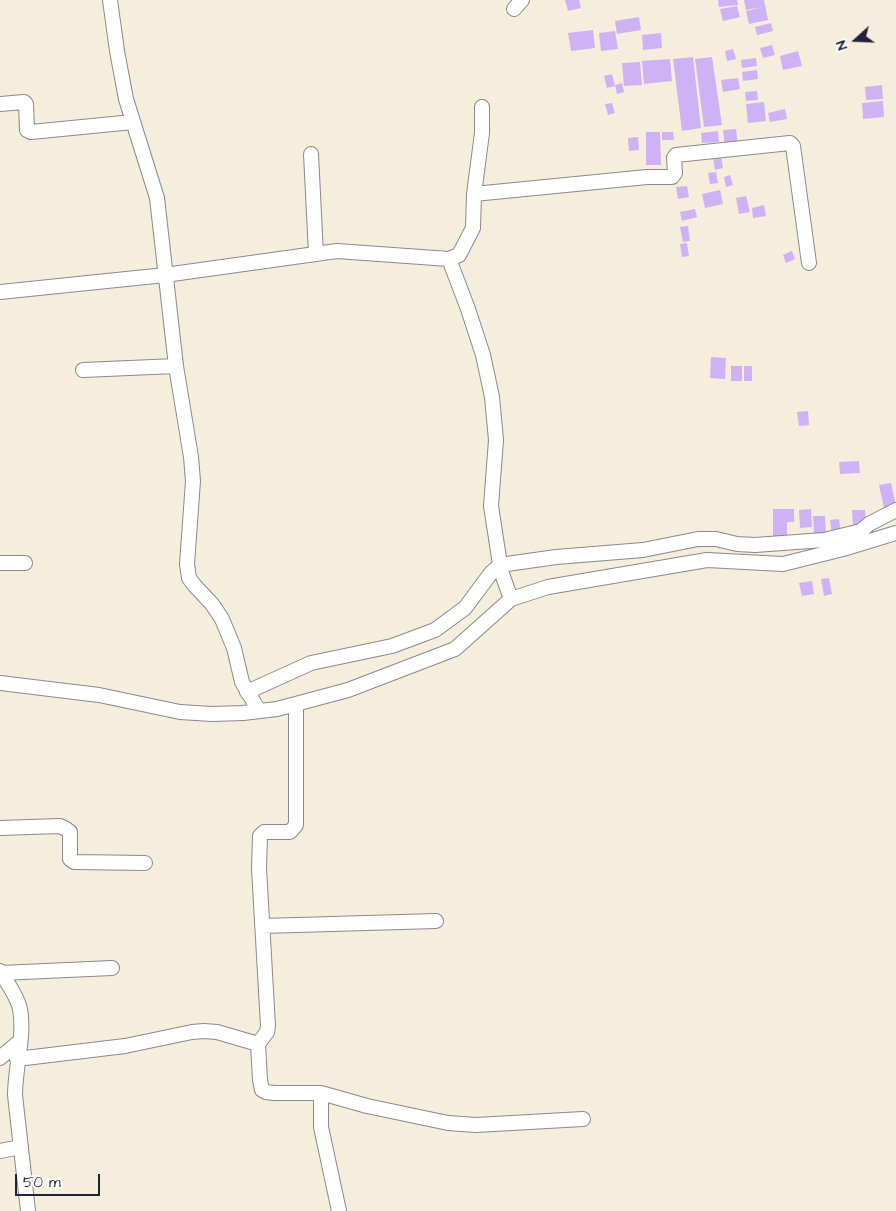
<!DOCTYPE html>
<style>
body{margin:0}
#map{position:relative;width:896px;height:1211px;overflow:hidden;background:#f6eedc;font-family:"Architects Daughter",sans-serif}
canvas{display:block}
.north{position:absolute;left:831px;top:15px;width:50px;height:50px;-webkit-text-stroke:4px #fdfcf7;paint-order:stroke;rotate:250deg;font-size:14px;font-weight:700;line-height:20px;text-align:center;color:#22223b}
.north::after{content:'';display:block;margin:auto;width:18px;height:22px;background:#22223b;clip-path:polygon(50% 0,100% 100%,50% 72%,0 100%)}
.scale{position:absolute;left:15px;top:1174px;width:85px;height:22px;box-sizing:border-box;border:2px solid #22223b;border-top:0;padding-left:6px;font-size:15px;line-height:18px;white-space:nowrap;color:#22223b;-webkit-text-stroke:4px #fdfcf7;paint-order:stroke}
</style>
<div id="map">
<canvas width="896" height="1211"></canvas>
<div class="north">N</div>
<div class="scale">50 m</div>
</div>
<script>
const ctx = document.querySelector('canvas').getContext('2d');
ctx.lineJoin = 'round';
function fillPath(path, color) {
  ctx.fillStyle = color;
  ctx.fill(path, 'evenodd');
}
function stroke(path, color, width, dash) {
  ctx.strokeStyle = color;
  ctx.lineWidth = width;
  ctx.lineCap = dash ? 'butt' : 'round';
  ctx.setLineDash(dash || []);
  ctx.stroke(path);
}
fillPath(new Path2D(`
 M565,0H579L581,8L568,11Z
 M718,0H737L738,5L719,7Z
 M744,0H764L768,20L749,24L746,11L763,7L746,10Z
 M737,6L740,17L723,21L720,9Z
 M639,17L641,30L617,34L615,21Z
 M771,23L773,31L757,35L755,27Z
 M593,30L595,48L571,51L568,33Z
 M615,31L618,49L601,51L599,33Z
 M661,33L662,48L643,50L642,35Z
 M772,45L775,55L763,58L760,48Z
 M733,49L736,59L727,61L725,51Z
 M798,51L802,66L783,70L780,56Z
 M693,57L701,128L682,131L673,59Z
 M712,57L722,125L704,127L695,59Z
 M756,58L757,66L742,68L741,60Z
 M670,59L672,81L644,84L642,61Z
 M640,62L642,85L624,86L622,63Z
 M757,70L758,79L743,81L742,72Z
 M612,74L615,86L607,88L604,76Z
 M738,78L740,89L723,92L721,80Z
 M622,83L624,92L617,94L615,85Z
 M882,85L883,99L866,100L865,87Z
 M757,91L758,100L746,101L745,92Z
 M883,101L884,117L863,119L862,103Z
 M764,102L766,121L748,123L746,104Z
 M612,103L615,113L608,115L605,104Z
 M785,109L787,119L770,122L768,113Z
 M736,129L738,144L725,146L723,130Z
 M718,131L719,142L702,143L701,133Z
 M646,132H660L661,165H646Z
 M662,132H673L674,140H662Z
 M638,137L639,150L629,151L628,138Z
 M721,157L723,168L715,170L713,158Z
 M716,172L718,183L710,184L708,173Z
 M730,175L733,185L726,187L724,177Z
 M687,186L689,197L678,199L676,187Z
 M720,190L723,204L705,208L702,194Z
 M746,196L750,212L739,214L736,198Z
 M764,205L766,216L753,218L752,208Z
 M695,209L697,217L682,221L680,212Z
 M688,226L690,241L683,242L680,227Z
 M687,243L689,256L682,257L680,244Z
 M792,251L795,259L786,263L783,255Z
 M711,357L726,358L725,379L710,378Z
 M731,366H742V381H731Z
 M744,366H752V381H744Z
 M808,411L809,425L799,426L797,412Z
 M859,461L860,473L840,474L839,462Z
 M891,483L896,506L884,508L879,485Z
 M773,509H794V522H787V539H773Z
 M811,509L812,527L800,528L799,510Z
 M852,510H865L866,527L853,528Z
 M813,516H825L826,533H814Z
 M839,519L841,533L832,534L830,520Z
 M829,578L832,594L824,596L821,579Z
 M812,581L814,594L802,596L799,583Z`), '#ceb2f5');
const minor = new Path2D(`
 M110,0L117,51L126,99L157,198L176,366L191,457L193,481L187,564L189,578L195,586L212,604L222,619L234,648L242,682L259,711
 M514,9L522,0
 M0,104L24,102L26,104L27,130L31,132L133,122
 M311,154L316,254
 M474,194L647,177H672L675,173L674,158L676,155L790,143L793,146L809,263
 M449,259L468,309L483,355L492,397L496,440L491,506L501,571L511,599
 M0,292L165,275L337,251L449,259L459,255L473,228L474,194L482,133V107
 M83,370L176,366
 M0,563H25
 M0,683L99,695L180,712L212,714L243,713L277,709L348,690L455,649L511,599L548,587L707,560L783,564L843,549L896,533
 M247,692L311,663L392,646L435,630L465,608L491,573L500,565L556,557L643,550L698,539H716L737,544L755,545L824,540L861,531L869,524L896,510
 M296,705V825L290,832H264L260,836L259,868L268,1026L267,1032L258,1044L260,1080L262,1090L266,1092L274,1093H321L367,1106L448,1123L476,1125L583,1119
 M0,828L60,826L66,829L70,832V859L74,862L145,863
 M262,926L436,921
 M0,971C7,983 17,995 20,1009C25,1035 15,1068 15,1095L28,1211
 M1,973L112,968
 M0,1058L20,1041
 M17,1059L125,1046L192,1032L204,1031L217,1032L258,1044
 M321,1093V1127L339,1211
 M0,1151L21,1147`);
stroke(minor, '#8c888c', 16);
stroke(minor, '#fff', 14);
</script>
